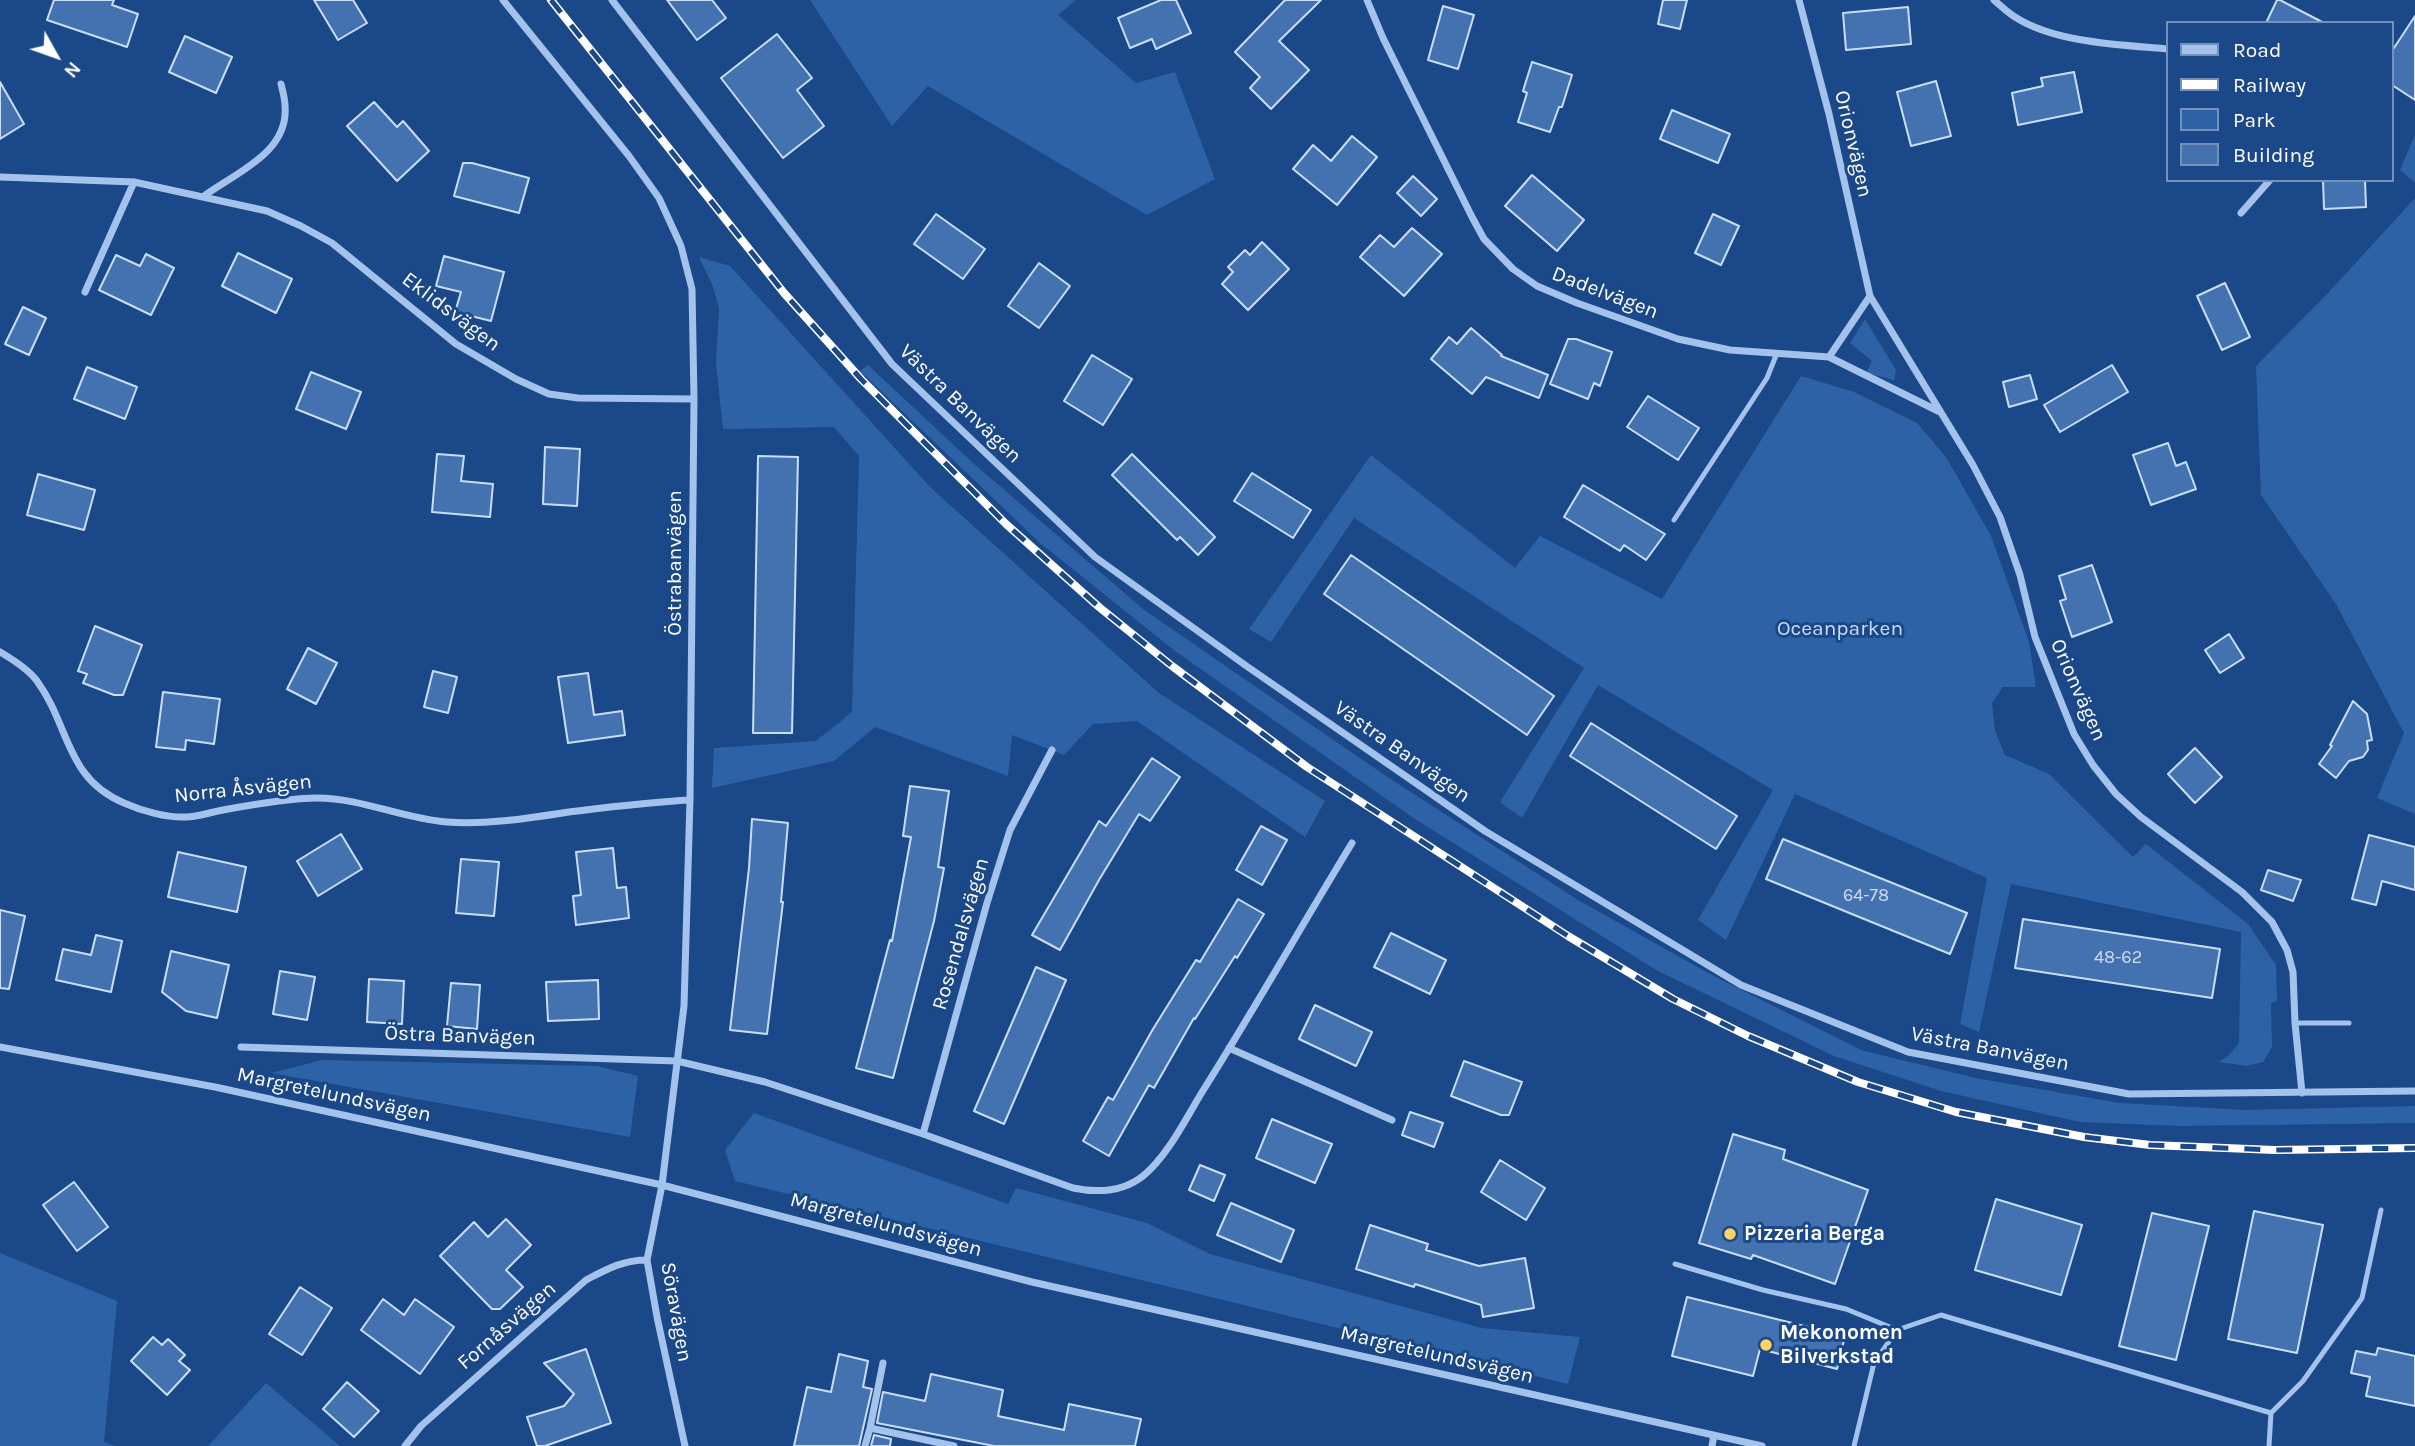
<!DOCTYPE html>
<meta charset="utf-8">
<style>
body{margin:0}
#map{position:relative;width:2415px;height:1446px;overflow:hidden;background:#1b4888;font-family:Karla,sans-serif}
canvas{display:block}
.legend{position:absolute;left:2166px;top:21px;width:228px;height:161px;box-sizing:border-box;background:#1b4888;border:2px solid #7691b8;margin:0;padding:9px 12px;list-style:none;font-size:21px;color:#fff}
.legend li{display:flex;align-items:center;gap:14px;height:35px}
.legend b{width:35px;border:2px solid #7691b8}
.north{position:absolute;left:21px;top:21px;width:70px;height:70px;-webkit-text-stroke:5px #1b4888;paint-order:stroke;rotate:130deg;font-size:19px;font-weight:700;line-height:28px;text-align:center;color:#fff}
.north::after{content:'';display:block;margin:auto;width:24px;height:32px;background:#fff;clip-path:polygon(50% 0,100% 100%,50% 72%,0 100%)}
</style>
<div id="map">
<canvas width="2415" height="1446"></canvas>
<ul class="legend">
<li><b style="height:9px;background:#a4c3ec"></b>Road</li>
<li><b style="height:9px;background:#fff"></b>Railway</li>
<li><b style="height:19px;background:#2e62a6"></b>Park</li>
<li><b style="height:19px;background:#4472b1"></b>Building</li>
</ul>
<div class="north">N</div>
</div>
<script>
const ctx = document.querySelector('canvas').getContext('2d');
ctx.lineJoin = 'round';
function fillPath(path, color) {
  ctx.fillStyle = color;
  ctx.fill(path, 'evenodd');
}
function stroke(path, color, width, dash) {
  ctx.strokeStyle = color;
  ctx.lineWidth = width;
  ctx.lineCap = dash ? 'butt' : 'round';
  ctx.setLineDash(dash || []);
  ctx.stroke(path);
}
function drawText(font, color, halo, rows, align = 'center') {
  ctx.font = font + ' Karla,sans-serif';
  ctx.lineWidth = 6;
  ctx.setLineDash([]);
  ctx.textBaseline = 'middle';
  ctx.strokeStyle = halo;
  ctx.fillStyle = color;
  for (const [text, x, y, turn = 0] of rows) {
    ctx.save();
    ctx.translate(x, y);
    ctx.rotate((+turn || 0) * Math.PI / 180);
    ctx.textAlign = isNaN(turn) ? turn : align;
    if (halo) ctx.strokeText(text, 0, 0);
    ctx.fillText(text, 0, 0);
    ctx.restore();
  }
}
fillPath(new Path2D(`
 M810,0H1076L1058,15L1136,83L1175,72L1215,179L1147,215L928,86L892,126Z
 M2415,135V183L2400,170Z
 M2415,198V814L2377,798L2404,733L2336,604L2261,495L2256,366L2329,292Z
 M699,257L730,266L930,487L1159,693L1325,801L1305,837L1137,721L1093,724L1064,755L1012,735L1008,776L875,727L834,761L712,788L714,748L816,741L852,712L859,456L834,427L723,429L716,363L719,308L712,284Z
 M1865,319L1896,370L1894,380L1866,373L1872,361L1850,343Z
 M868,365L973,463L1143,609L1224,665L1389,778L1578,900L1708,973L1861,1050L1975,1078L2120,1103L2245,1110L2415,1106V1123L2181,1126L2080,1122L1941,1091L1834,1056L1656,970L1415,819L1175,651L1039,542L860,371Z
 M1801,376L1854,392L1917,423L1946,457L1991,536L2029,642L2036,687H2003L1992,703L1995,731L2005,755L2049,774L2133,857L2146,844L2248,924L2276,965L2277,1001L2271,1003L2272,1047L2263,1062L2246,1066L2219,1062L2229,1055L2239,1043L2241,932L2011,884L1979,1032L1960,1024L1987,878L1795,794L1726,940L1698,920L1773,790L1598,685L1522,818L1500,802L1584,668L1354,518L1271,642L1249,629L1371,455L1515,568L1540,536L1662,599Z
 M322,1060L597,1066L638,1076L630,1137L271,1073Z
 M754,1113L1008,1204L1016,1188L1147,1223L1210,1254L1482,1328L1580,1337L1568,1384L735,1181L725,1150Z
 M0,1253L117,1301L104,1442L115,1446H0Z
 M266,1383L340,1446H208Z`), '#2e62a6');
const building = new Path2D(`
 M54,0H114L112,5L138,14L127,47L47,20Z
 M314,0H353L367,23L338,40Z
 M667,0H712L726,18L697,40Z
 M1161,0H1176L1191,33L1156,49L1152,39L1130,48L1118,18Z
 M1285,0H1321L1279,41L1309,70L1271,109L1250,88L1260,77L1235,52Z
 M1663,0H1687L1680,29L1658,24Z
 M2277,0H2280L2324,23H2266Z
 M1443,6L1474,15L1458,69L1428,60Z
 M1908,7L1911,44L1846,50L1843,13Z
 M2415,16V100L2392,85V51Z
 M777,34L812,78L797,90L824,126L783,158L721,78Z
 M185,36L232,57L216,93L169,72Z
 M1532,62L1572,75L1562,107H1559L1550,132L1518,122L1527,93L1523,91Z
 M2074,72L2082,112L2018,125L2012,93L2043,86L2041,78Z
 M1936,81L1951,136L1911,146L1897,92Z
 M0,82L24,124L0,139Z
 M374,102L397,127L403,121L429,151L397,181L347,126Z
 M1672,110L1730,134L1718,163L1660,139Z
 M1352,136L1377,157L1337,205L1293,169L1313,145L1331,161Z
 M463,163H472L529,178L519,213L454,196Z
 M1532,175L1584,220L1557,251L1505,206Z
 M1413,176L1437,199L1421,216L1397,193Z
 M2323,180H2365L2366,207L2324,209Z
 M936,214L985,249L963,279L914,244Z
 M1713,214L1739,226L1721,265L1695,253Z
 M1412,228L1442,254L1404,296L1360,257L1380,235L1394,247Z
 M1262,242L1289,269L1248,310L1222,284L1233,272L1228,267L1245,250L1250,255Z
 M238,253L292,279L276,313L222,286Z
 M146,254L174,268L151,315L99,290L116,255L140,266Z
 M444,256L504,272L491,321L455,312L461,292L436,286Z
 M1039,263L1070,286L1039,328L1008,306Z
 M2225,283L2250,337L2222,350L2197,296Z
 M23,307L46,318L29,355L5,344Z
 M1471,328L1502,355L1501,356L1548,375L1539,398L1486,377L1472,394L1431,359L1449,337L1457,344Z
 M1568,339H1576L1612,352L1600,386L1594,383L1588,399L1550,384Z
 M1092,355L1132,379L1103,425L1064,401Z
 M2112,365L2128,392L2060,432L2044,405Z
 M87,367L137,387L125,419L74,399Z
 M311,372L361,392L346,429L296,409Z
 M2030,375L2037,399L2009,407L2003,382Z
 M1648,396L1699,428L1678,460L1627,427Z
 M2168,443L2176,466L2186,462L2196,489L2151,505L2133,455Z
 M545,447L580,449L577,506L543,504Z
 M437,454L464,456L461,481L493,484L490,517L432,512Z
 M1132,454L1215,537L1198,555L1180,537L1177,540L1112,475Z
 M758,456L798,457L792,733H753Z
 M1252,473L1311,510L1293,538L1234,501Z
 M38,474L95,490L84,530L27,515Z
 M1583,485L1665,534L1646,560L1624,545L1620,551L1564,517Z
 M1351,555L1554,696L1527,735L1324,594Z
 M2092,565L2112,622L2072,637L2060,601L2066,599L2059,576Z
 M95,626L142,645L123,695H114L83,683L87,674L78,671Z
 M2229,634L2244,658L2220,673L2205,650Z
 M308,648L337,663L316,704L287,689Z
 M433,671L457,677L448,713L424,707Z
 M588,673L594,715L622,711L625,735L568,743L558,677Z
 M163,692L220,699L214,744L186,740L185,750L156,747Z
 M2353,701L2367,714L2372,740L2367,741L2368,750L2363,757L2349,761L2336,778L2319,764L2332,746L2330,745Z
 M1591,723L1737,816L1716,849L1570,756Z
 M2195,748L2222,777L2195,803L2168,774Z
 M1152,758L1180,777L1150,821L1139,814L1099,880L1060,950L1032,935L1099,821L1106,826Z
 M910,786L949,791L938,867L944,868L934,921L893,1078L856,1068L890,940L892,941L911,837L903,836Z
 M752,819L788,823L781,902H783L767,1034L730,1030L749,868Z
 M1261,826L1287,840L1262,885L1236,870Z
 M341,834L362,869L318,896L297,861Z
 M2369,835L2415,847V890L2382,881L2376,905L2352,899Z
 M1783,839L1967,913L1950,954L1766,879Z
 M613,848L617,888L626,887L629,918L576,925L573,896L581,895L576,852Z
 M178,852L246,867L237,912L168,897Z
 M461,859L499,862L494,916L456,913Z
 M2268,870L2301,880L2293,901L2261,890Z
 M1238,899L1264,914L1237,958L1235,956L1195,1019L1194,1018L1154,1088L1149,1085L1109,1156L1083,1141L1108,1097L1113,1100L1153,1029L1196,960L1200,962Z
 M0,910L25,916L9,989L0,988Z
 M2023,919L2220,949L2212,998L2015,968Z
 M1391,933L1446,960L1430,994L1374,967Z
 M96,935L122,941L111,992L56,980L63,949L91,955Z
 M171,951L229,965L217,1018L186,1011L162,992Z
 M1036,967L1066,980L1004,1124L974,1111Z
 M280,971L315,977L307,1020L273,1014Z
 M369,979L404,981L402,1024L367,1022Z
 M598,980L599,1019L548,1021L546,982Z
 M451,983L480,985L477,1029L447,1026Z
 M1315,1005L1372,1032L1356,1066L1299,1039Z
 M1464,1061L1522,1082L1509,1115H1501L1451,1096Z
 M1410,1112L1443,1123L1434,1147L1402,1135Z
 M1272,1119L1332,1144L1315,1183L1256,1158Z
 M1733,1134L1785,1150L1783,1159L1868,1190L1835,1284L1753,1255L1751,1259L1699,1243Z
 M1500,1160L1545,1188L1526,1220L1481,1192Z
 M1200,1165L1225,1175L1214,1201L1189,1190Z
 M74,1182L108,1227L77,1251L43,1205Z
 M1996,1199L2082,1225L2061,1295L1975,1270Z
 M1231,1203L1294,1230L1281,1262L1217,1235Z
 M2254,1211L2323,1225L2297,1353L2228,1339Z
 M2152,1213L2209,1226L2176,1360L2119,1346Z
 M506,1219L531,1245L506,1270L523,1287L500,1309H492L440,1256L474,1222L488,1237Z
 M1370,1225L1428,1244L1426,1250L1479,1266L1525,1258L1534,1308L1483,1317L1481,1305L1415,1284L1414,1287L1356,1269Z
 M300,1287L332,1308L302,1355L269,1334Z
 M1687,1297L1845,1336L1837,1369L1760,1349L1753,1376L1672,1356Z
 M383,1299L404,1315L415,1299L454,1327L420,1374L361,1330Z
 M153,1337L162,1345L168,1339L185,1355L179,1361L190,1370L167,1395L131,1361Z
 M2378,1348L2415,1356V1406L2366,1396L2370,1377L2351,1373L2356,1351L2376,1355Z
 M586,1349L611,1423L545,1446H537L527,1417L564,1406L574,1394L544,1363Z
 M839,1354L868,1361L863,1387L872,1389L859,1446H794L807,1387L831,1392Z
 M931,1374L1003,1390L998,1416L1064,1430L1069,1404L1141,1419L1135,1446H994L877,1423L883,1392L925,1401Z
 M347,1382L379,1411L354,1437L323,1409Z
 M874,1435L891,1439L890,1446H871Z`);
fillPath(building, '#4472b1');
stroke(building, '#c9def9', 2);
stroke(new Path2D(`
 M1674,520L1767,378L1777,353
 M2295,1023H2349
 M1675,1264L1763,1290L1846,1309L1897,1330
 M1854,1446L1874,1363L1897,1330L1941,1315L2271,1413
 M2269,1446L2271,1413L2303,1381L2362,1298L2381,1210`), '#a4c3ec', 5);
stroke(new Path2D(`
 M503,0L629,156L659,198L681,246L692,289L694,399L690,800L684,1006L662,1185L647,1260L657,1317L685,1446
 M612,0L892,364L1095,557L1245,665L1485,831L1741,985L1908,1052L2129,1094L2415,1091
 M1367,0L1383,38L1472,217L1484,239L1513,269L1537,286L1577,303L1678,339L1730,350L1829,357L1940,412
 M1799,0L1829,114L1870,296L1973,465L2000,517L2020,575L2035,637L2074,734L2093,765L2116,794L2141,817L2242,892L2272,922L2287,950L2293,972L2295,1023L2302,1093
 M1994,0C2001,6 2007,12 2015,17C2055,43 2122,45 2168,49
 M0,177L134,182L267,211L301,226L332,243L456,344L516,379L549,394L578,398L694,399
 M204,196C235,173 289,153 285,106C285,99 283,92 281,84
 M2241,213L2270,180
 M85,292L134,182
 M1829,357L1870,296
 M0,652C12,659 29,670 37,681C70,726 65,778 124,803C142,811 167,818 186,817C198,817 211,812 223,810C250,805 290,798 317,798C362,798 403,819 447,822C487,825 529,818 569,812C610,807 649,802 690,800
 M0,1047L215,1087L662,1185L1032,1282L1762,1446
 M241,1047L677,1061L765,1082L923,1134L1073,1188C1098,1193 1123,1192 1143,1176C1168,1156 1187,1116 1204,1089C1255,1008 1302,925 1352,843
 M1229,1048L1392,1120
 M923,1134L987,903L1010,830L1052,750
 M883,1363L870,1428L954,1446
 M405,1446L421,1426L586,1280C607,1269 623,1260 647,1260
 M865,1446L870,1428
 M1712,1446L1714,1435`), '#a4c3ec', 7);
const rail = new Path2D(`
 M551,0L784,293L861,379L1006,524L1099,607L1172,666L1307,767L1568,936L1673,999L1748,1036L1858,1082L1956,1112L2084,1137L2150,1145L2275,1150L2415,1148`);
stroke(rail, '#fff', 8);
stroke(rail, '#1b4888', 5, [16]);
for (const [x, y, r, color] of [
 [1730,1234,7,"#fed460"],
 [1766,1345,7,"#fed460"]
]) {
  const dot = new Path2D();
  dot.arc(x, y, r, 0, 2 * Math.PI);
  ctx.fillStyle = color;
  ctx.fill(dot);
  stroke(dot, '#1b4888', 2.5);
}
drawText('18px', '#d0dcec', null, [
 ["64-78",1866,896],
 ["48-62",2118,958]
]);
drawText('21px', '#fff', '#1b4888', [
 ["Orionvägen",1853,144,77],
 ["Dadelvägen",1605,293,21],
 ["Eklidsvägen",451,312,37],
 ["Västra Banvägen",960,404,44],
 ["Östrabanvägen",675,563,-90],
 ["Orionvägen",2078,690,66],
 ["Västra Banvägen",1402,752,35],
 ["Norra Åsvägen",243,789,-6],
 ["Rosendalsvägen",961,934,-74],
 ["Östra Banvägen",460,1036,2],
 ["Västra Banvägen",1990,1049,11],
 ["Margretelundsvägen",334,1095,12],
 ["Margretelundsvägen",886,1225,15],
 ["Söravägen",676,1312,80],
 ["Fornåsvägen",507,1326,-41],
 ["Margretelundsvägen",1437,1355,13]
]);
drawText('21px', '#c9def9', '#1b4888', [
 ["Oceanparken",1840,629]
]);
drawText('bold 21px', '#fff', '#1b4888', [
 ["Pizzeria Berga",1744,1234],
 ["Mekonomen",1780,1333],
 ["Bilverkstad",1780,1357]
], 'left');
</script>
